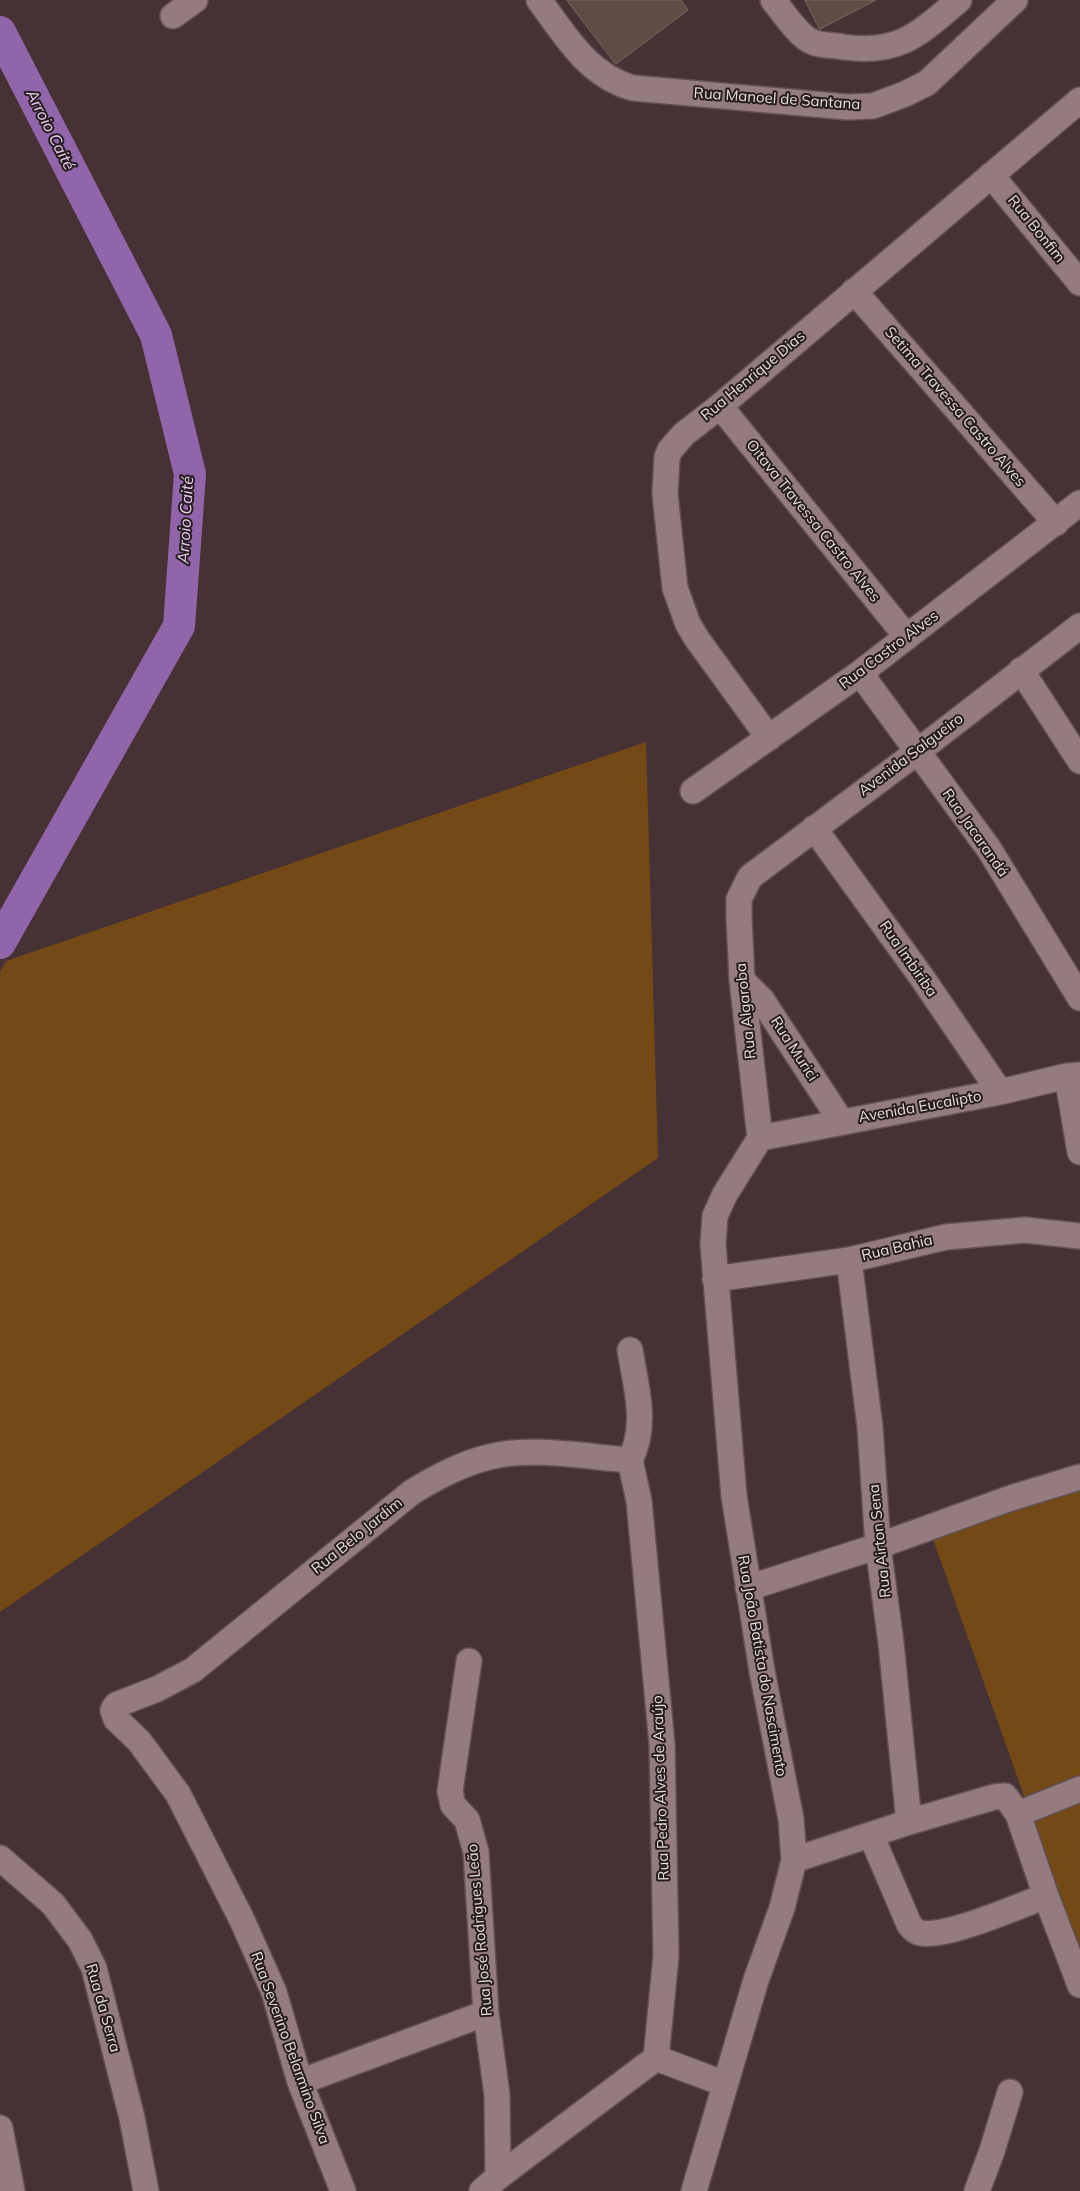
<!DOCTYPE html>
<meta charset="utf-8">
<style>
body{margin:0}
canvas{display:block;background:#463134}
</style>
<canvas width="1080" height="2191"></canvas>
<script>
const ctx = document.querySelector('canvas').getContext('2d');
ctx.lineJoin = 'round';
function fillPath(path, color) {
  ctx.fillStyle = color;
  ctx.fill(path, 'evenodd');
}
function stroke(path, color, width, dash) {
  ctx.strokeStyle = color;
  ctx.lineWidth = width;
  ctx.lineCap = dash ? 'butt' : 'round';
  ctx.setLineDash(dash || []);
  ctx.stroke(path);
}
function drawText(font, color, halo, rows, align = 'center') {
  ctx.font = font + ' Mulish,sans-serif';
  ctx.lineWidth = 4;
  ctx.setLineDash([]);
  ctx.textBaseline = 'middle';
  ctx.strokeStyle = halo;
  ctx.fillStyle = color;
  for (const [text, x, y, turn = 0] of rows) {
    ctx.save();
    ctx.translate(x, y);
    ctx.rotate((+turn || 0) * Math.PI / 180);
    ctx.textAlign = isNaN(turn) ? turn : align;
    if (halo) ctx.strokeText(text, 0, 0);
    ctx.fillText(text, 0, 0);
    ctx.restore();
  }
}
fillPath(new Path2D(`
 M646,742L658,1158L0,1612V972L6,961Z
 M1080,1487V1954L933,1539Z`), '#734915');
stroke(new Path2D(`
 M0,32L156,335L190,474L179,626L0,943`), '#9165aa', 32);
const building = new Path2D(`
 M567,0H681L688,10L616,64Z
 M805,0H876L820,29Z`);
fillPath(building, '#614c45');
stroke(building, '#7e6861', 1);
const minor = new Path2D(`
 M539,0C565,35 588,76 633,88L847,107L873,106L905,94L927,83L1015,0
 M773,0C782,11 800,38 813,42C821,46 834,45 843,47C899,55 919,34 959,0
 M173,16L195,0
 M991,175L1080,283
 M854,291L1056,523
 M720,406L907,637
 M1021,670L1080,761
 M860,673L989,849L1080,998
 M769,738L697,639L688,624L675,588L665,494L667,457L670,450L684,434L720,406L1080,100
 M693,791L860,673L1080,503
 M814,828L923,979L1000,1092
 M742,980L762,1000L841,1121
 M1067,1076L1080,1152
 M760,1138L742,980L739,918V899L750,877L917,752L1080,626
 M760,1138L1000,1092L1067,1076L1080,1075
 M849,1260L870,1427L878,1546L891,1643L909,1822
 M715,1279L849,1260L946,1237L1025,1230L1080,1236
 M630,1350C636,1387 648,1425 630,1460
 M748,1588L878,1546L1011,1498L1080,1477
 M469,1661L450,1791L453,1805L467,1820L476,1852L486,2013L497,2095L498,2177
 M1018,1814L1080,1789
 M871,1835L909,1924C912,1928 915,1932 921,1933C947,1938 1018,1906 1046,1896
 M0,1858L53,1904L80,1940L94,1968L132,2118L146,2191
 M794,1860L909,1822L994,1797L1005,1796L1018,1814L1046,1896L1080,1985
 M656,2058L725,2084
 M300,2082L486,2013
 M0,2128L12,2191
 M343,2191L300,2082L274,1992L242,1920L178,1794L139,1741L116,1719L113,1710L116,1705L157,1689L193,1670L412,1492C437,1477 461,1464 489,1457C530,1446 587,1457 630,1460
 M482,2191L498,2177L656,2058L666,1956L662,1744L639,1501L630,1460
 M694,2191L756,1980L782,1908L794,1860L791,1819L762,1671L734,1496L713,1244L715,1216L725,1194L760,1138
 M977,2191L992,2151L1010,2092`);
stroke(minor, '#615052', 28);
stroke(minor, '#937b7e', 25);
drawText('15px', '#e9dcdd', '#261c1d', [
 ["Rua Manoel de Santana",777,99,4],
 ["Rua Bonfim",1036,229,51],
 ["Rua Henrique Dias",753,376,-40],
 ["Setima Travessa Castro Alves",955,407,49],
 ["Oitava Travessa Castro Alves",813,521,51],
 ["Rua Castro Alves",889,650,-37],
 ["Avenida Salgueiro",911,755,-37],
 ["Rua Jacarandá",975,833,55],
 ["Rua Imbiriba",908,959,55],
 ["Rua Algaroba",746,1011,-96],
 ["Rua Murici",794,1049,57],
 ["Avenida Eucalipto",920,1107,-10],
 ["Rua Bahia",897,1248,-13],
 ["Rua Belo Jardim",357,1536,-39],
 ["Rua Airton Sena",880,1541,-96],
 ["Rua João Batista do Nascimento",762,1666,80],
 ["Rua Pedro Alves de Araújo",661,1788,-92],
 ["Rua José Rodrigues Leão",480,1930,-95],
 ["Rua da Serra",103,2008,74],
 ["Rua Severino Belarmino Silva",290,2048,70]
]);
drawText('italic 16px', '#e5cdf3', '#261c1d', [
 ["Arroio Caité",50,130,63],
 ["Arroio Caité",186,520,-87]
]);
</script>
